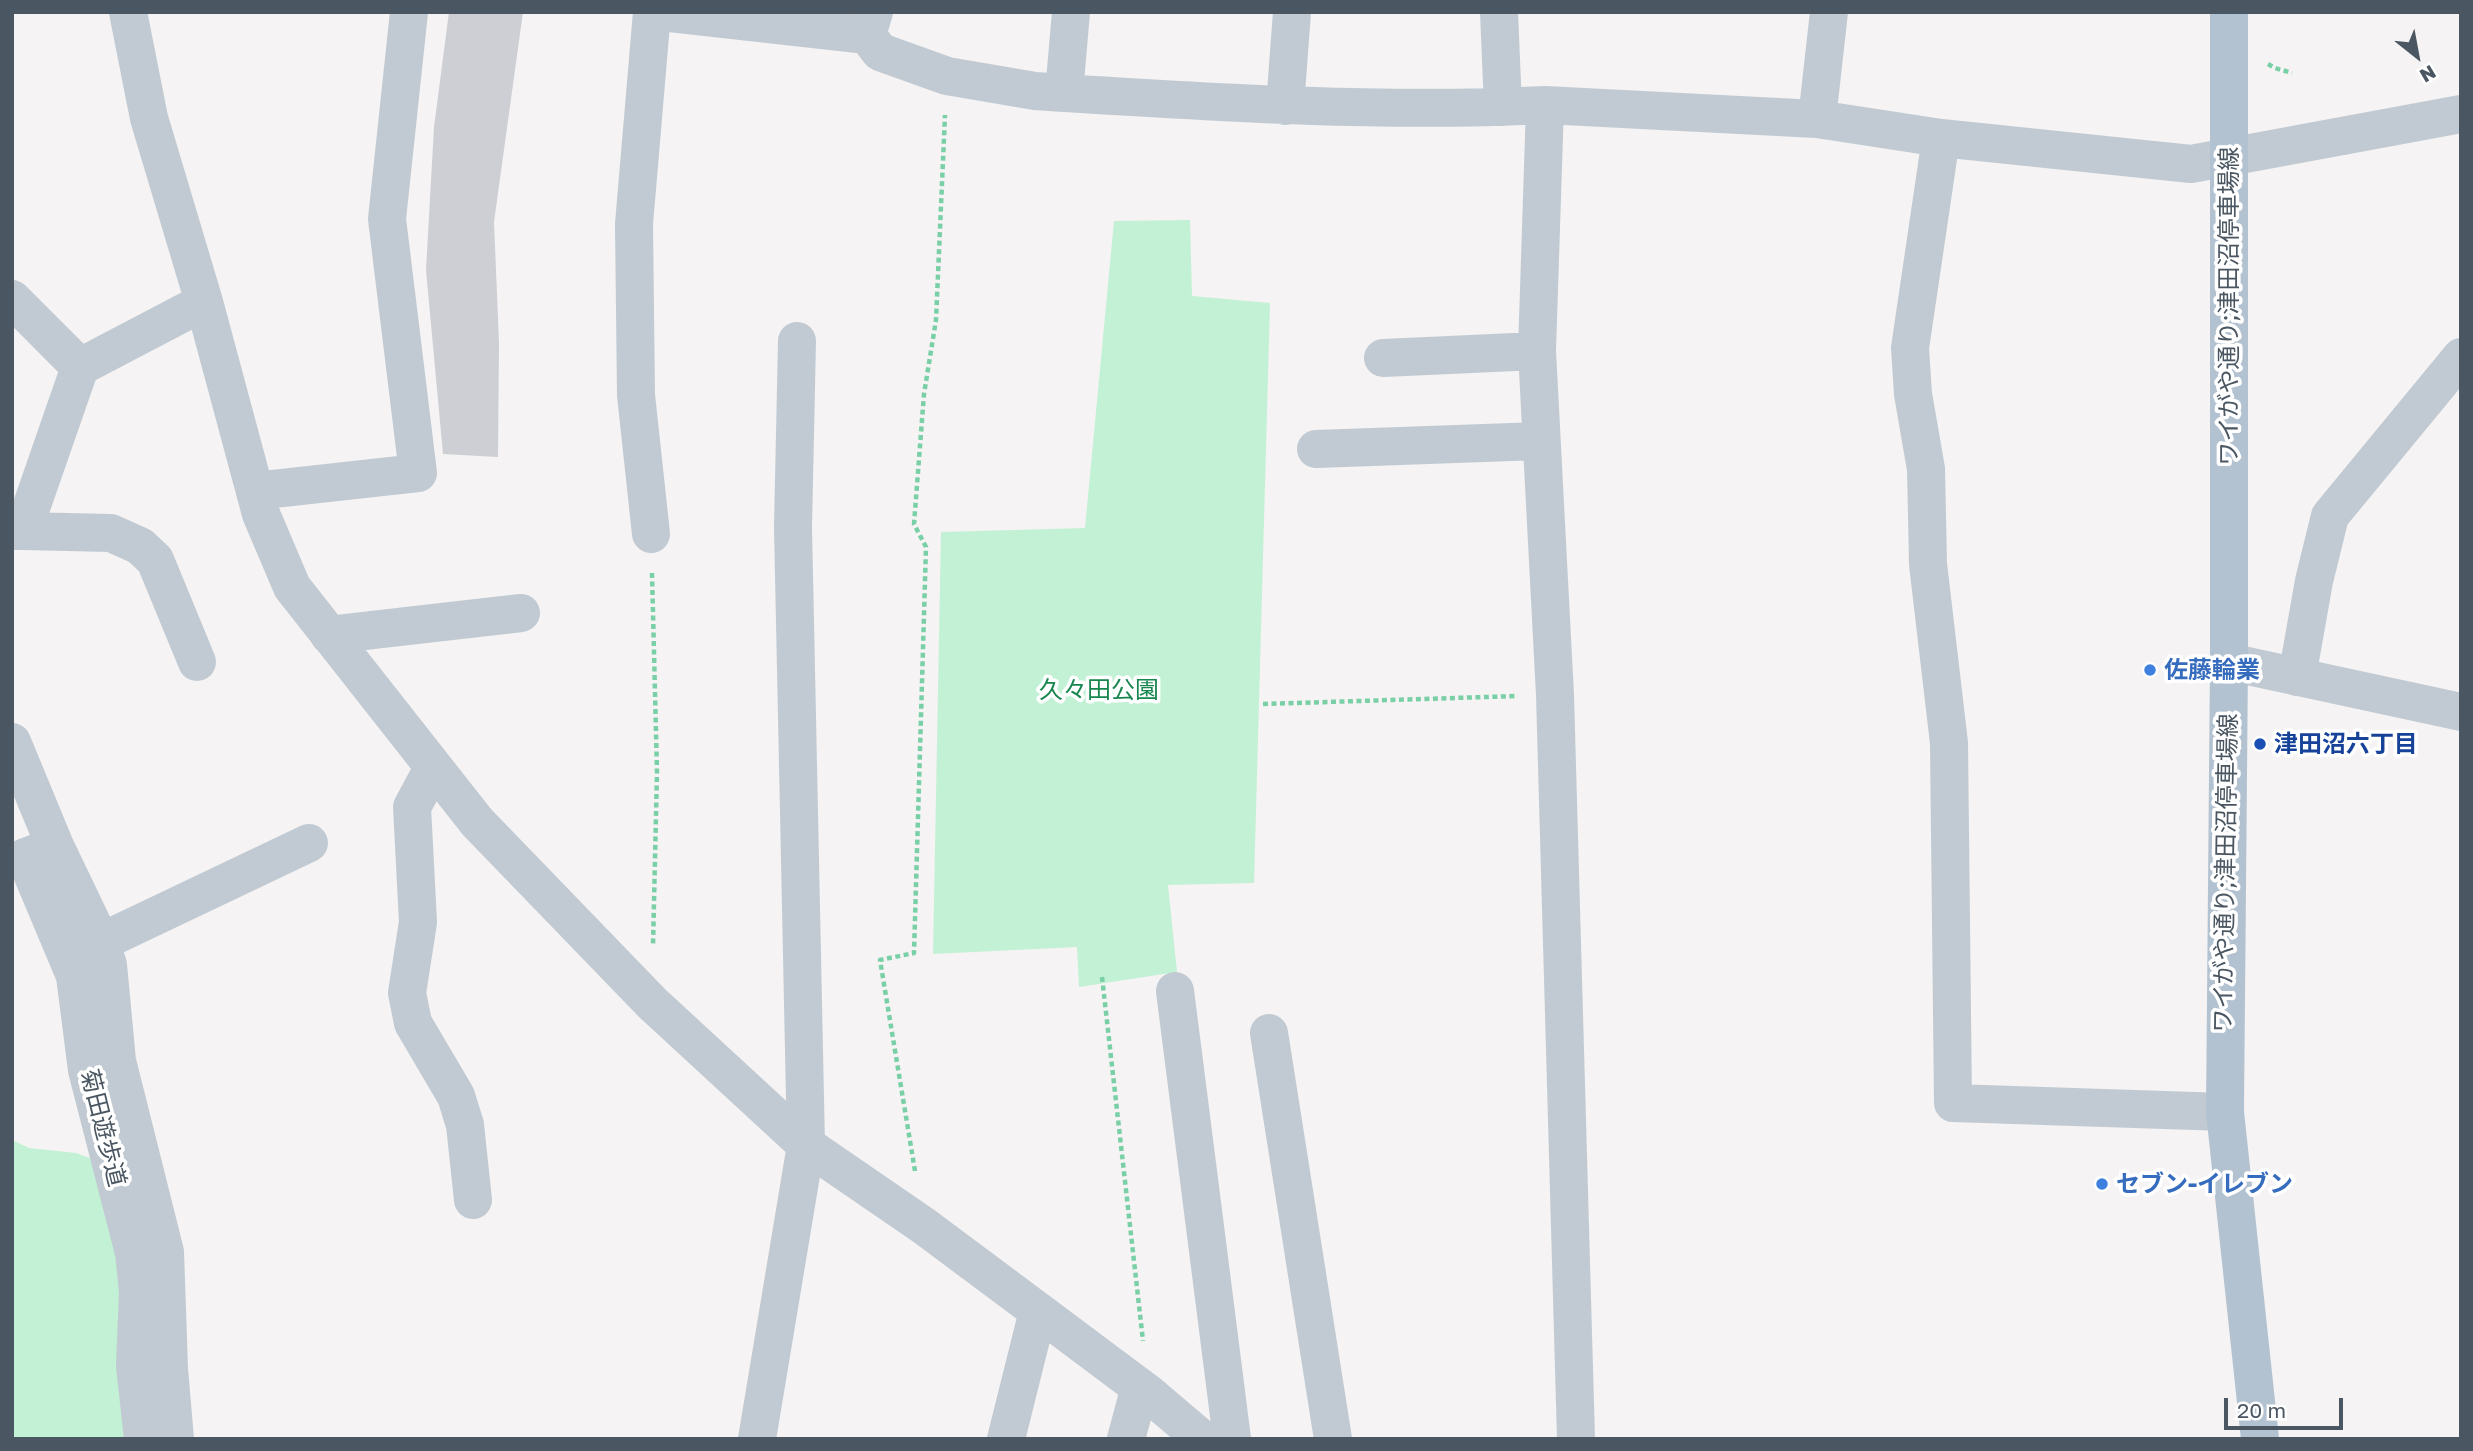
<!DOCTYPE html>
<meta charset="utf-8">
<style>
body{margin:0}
#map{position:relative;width:2473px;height:1451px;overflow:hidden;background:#f5f3f3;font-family:"Golos Text",sans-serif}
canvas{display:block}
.frame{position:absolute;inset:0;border:14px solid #4a5661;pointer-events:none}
.north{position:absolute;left:2382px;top:21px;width:70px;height:70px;-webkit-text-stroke:5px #fff;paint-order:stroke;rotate:149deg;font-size:19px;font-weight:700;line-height:28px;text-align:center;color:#4a5661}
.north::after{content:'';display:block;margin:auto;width:24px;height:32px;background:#4a5661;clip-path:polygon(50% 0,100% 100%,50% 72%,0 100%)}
.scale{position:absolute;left:2224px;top:1398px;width:119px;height:32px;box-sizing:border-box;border:4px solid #4a5661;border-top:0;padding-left:9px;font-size:21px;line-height:24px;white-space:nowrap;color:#4a5661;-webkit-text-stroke:5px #fff;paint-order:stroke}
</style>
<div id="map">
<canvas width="2473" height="1451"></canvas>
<div class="frame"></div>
<div class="north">N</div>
<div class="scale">20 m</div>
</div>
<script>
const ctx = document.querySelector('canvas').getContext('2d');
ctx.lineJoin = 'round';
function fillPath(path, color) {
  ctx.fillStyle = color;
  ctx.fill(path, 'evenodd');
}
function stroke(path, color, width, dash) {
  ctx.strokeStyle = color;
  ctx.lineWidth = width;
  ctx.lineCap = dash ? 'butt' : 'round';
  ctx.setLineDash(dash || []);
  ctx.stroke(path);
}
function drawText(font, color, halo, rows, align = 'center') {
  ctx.font = font + ' "Golos Text","Noto Sans JP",sans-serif';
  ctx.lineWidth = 7;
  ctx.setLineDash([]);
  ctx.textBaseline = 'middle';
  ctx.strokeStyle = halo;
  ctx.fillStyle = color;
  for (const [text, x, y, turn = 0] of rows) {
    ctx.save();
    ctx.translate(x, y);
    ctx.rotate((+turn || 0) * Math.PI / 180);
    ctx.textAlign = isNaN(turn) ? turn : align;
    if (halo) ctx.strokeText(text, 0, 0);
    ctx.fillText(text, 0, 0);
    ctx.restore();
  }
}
fillPath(new Path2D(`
 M1190,220L1192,296L1270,303L1254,883L1168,885L1177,972L1079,987L1077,947L933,954L941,532L1085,528L1114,221Z
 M12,1140L29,1148L76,1153L130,1173L161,1439H12Z`), '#c3f1d5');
fillPath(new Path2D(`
 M449,12H523L494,222L499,343L498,457L443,454L426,270L434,127Z`), '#cdcfd5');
stroke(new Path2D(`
 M2268,64L2275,68L2292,73
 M652,573L657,772L653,946
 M1263,704L1518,696
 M1102,977L1143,1341
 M915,1171L880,960L914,953L926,547L914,524L924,394L936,320L945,115`), '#7ad0a6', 4.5, [5, 3.5]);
stroke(new Path2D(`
 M128,12L149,118L204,302L261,514L292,587L477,822L652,1003L806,1145L924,1226L1038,1311L1149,1394L1202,1439
 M661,12L867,35
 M874,12L867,35L880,52L947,76L1035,91L1064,93C1225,103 1385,113 1545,105L1817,119L1941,138L2191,164L2461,114
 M1499,12L1503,107
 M1064,93L1071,12
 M1545,105L1537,351L1555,695L1576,1439
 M1285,106L1292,12
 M1817,119L1829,12
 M1941,138L1910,348L1913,394L1926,469L1928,564L1949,743L1953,1103L2225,1112
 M12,299L80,367
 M1383,358L1537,351
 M1316,449L1540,441
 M255,491L418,473L387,219L409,12
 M12,531H23L80,367L204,302
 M23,531L111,533L140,546L155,560L197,662
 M651,534L636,395L634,224L652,12
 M329,635L521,613
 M2229,662L2461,712
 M2297,677L2314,581L2330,516L2461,357
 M12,742L55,846L101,942L108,965L117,1061L165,1252L169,1369L175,1439
 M433,768L412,807L418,922L407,993L413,1023L456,1096L465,1125L473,1200
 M55,846L25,857L75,976L87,1070L134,1253L138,1292L135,1366L143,1439
 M101,942L309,843
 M1175,991L1232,1439
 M1269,1033L1333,1439
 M757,1439L806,1145L793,527L797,341
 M1006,1439L1038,1311
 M1126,1439L1140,1387`), '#c1cad2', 38);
stroke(new Path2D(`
 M2229,12V662L2225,1112L2260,1439`), '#b3c2d1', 38);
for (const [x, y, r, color] of [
 [2150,670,7,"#3f7fe0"],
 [2260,744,7,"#1a4fb4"],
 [2102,1184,7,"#3f7fe0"]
]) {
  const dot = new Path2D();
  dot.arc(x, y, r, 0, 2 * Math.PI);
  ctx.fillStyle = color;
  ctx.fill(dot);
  stroke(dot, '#fff', 2.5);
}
drawText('24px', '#4a5661', '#fff', [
 ["ワイがや通り;津田沼停車場線",2229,306,-90],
 ["ワイがや通り;津田沼停車場線",2226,873,-89],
 ["菊田遊歩道",103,1128,76]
]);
drawText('bold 24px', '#366cbe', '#fff', [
 ["佐藤輪業",2164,670],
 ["セブン-イレブン",2116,1184]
], 'left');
drawText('24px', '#17864f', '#fff', [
 ["久々田公園",1099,690]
]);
drawText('bold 24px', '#164399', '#fff', [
 ["津田沼六丁目",2274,744]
], 'left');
</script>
